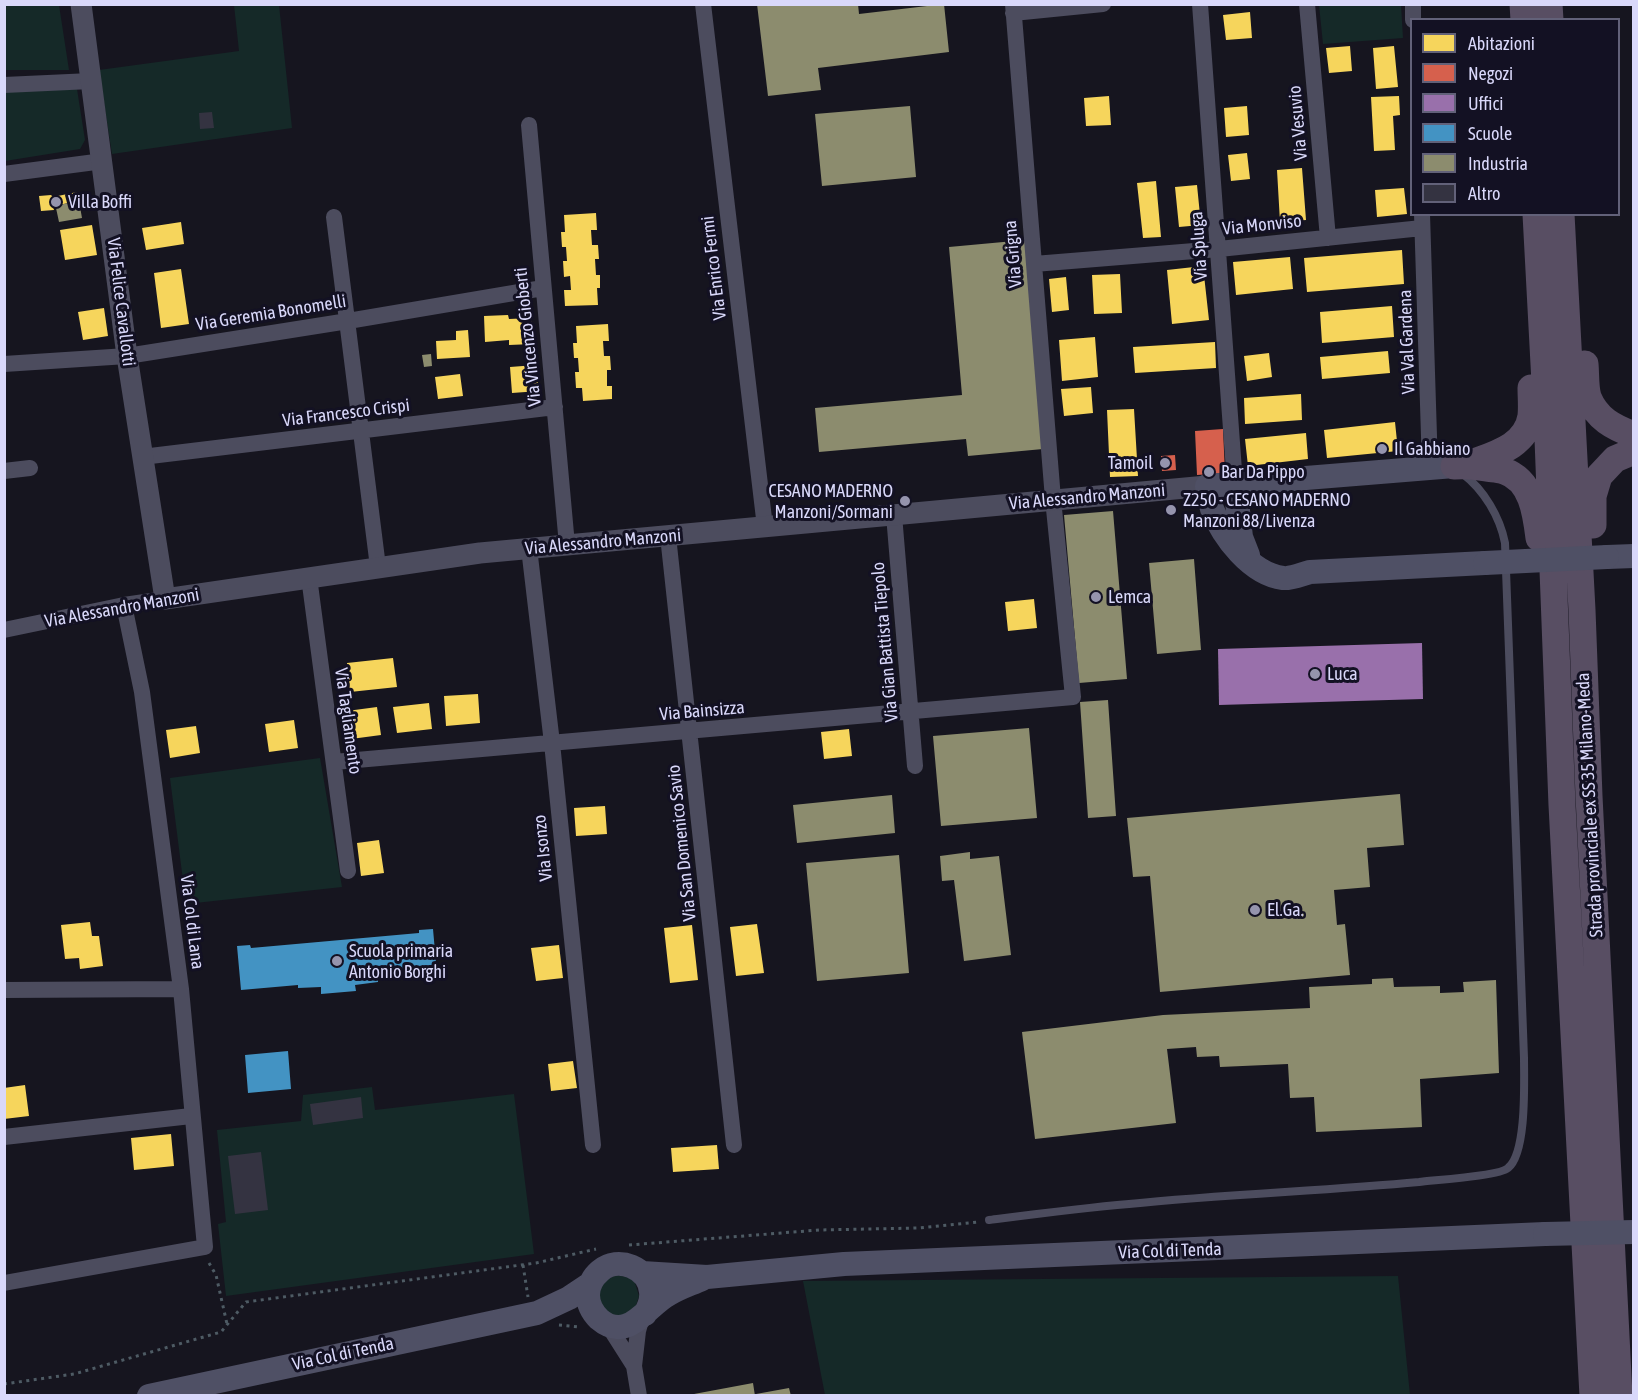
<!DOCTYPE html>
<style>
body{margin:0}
#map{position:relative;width:1638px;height:1400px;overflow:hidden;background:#16151f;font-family:"Asap Condensed",sans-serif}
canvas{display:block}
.frame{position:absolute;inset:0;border:6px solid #d9d8fa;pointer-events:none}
.legend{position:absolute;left:1410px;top:18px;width:210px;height:198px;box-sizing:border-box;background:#131123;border:2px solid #626179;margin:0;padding:8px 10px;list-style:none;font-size:18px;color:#d9d8fa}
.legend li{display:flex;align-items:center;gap:12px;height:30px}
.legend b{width:30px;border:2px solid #626179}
</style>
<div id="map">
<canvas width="1638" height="1400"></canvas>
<div class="frame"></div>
<ul class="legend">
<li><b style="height:16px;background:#f6d55c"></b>Abitazioni</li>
<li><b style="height:16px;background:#d6604d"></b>Negozi</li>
<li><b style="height:16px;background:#9970ab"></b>Uffici</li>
<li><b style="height:16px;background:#4393c3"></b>Scuole</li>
<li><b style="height:16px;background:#8c8c6e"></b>Industria</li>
<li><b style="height:16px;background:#343341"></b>Altro</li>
</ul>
</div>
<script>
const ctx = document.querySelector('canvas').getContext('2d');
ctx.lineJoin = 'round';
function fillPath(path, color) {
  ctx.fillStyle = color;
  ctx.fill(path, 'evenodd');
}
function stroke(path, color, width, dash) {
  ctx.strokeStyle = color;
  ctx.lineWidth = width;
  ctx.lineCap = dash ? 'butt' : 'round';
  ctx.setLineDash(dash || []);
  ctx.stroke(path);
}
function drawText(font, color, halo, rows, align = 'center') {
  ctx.font = font + ' "Asap Condensed",sans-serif';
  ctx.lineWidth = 6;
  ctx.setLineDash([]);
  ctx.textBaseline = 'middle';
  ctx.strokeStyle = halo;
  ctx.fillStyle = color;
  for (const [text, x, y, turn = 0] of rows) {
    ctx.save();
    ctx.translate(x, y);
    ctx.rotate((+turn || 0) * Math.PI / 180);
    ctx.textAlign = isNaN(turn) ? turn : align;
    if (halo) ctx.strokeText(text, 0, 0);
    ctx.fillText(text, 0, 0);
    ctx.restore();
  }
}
fillPath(new Path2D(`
 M4,5H59L69,70H5Z
 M234,5H279L292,128L112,154L99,70L239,51Z
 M1319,5H1401L1403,38L1323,44Z
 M77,89L85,140L80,149L5,161V92Z
 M320,758L342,887L186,904L170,778Z
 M372,1087L375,1110L514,1094L534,1254L226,1296L218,1224L226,1222L217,1130L301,1121L303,1095Z
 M617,1275L630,1278L635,1283L639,1296L635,1309L623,1317L603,1312L597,1292L604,1280Z
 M1398,1276L1410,1395H825L803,1281Z`), '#152928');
fillPath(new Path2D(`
 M1250,12L1252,38L1226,40L1223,15Z
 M1350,46L1352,71L1329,73L1326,48Z
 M1394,46L1398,87L1376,89L1373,48Z
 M1109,96L1111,125L1086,126L1084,98Z
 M1399,96L1400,115L1393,116L1395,150L1374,151L1371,97Z
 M1247,106L1249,135L1226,137L1224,108Z
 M1247,153L1250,179L1231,181L1228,155Z
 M1302,168L1306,220L1280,222L1277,170Z
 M1156,181L1161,237L1143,238L1137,183Z
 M1197,185L1201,225L1179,227L1175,187Z
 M1404,188L1407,214L1377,217L1375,190Z
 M77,192L79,201L53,206L54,210L41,211L39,196L51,195L53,197Z
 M596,213L597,230H591L592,245H598L599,259H595L596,275H600V288H597L598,305L565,306L564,290H571L570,276L564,277L563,261H567L566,247H562L561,232H565L564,215Z
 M181,222L184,244L146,250L142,228Z
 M92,225L97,255L65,260L60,230Z
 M1402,250L1404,284L1307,292L1304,258Z
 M1290,257L1293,289L1236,295L1233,262Z
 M1203,266L1209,320L1172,324L1167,270Z
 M181,269L189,324L161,328L154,273Z
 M1120,274L1122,313L1094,314L1092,275Z
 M1066,277L1069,310L1052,312L1049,279Z
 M1392,306L1394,337L1322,343L1320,312Z
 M104,308L108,336L83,340L78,312Z
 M508,315L509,319L531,318L533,344L509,345V340L485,342L484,316Z
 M608,324L609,341H603L604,356H610L611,370H607V386H612V399L583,401L582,388H576L575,372H579L578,358H574L573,343H577L576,326Z
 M468,330L470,357L437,359L436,341L456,340V331Z
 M1095,337L1098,377L1062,381L1059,340Z
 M1215,342L1216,368L1135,373L1133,347Z
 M1388,351L1390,373L1322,379L1320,357Z
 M1269,353L1272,377L1247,381L1244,356Z
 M536,365L539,391L512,393L510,367Z
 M460,374L463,396L438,399L435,377Z
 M1091,387L1093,413L1064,416L1061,389Z
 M1301,394L1302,420L1245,424L1244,398Z
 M1134,409L1138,476L1110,477L1107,410Z
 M1395,422L1398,451L1327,458L1324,430Z
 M1306,433L1308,459L1248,466L1245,439Z
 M1034,599L1037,628L1008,631L1005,602Z
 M393,658L397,687L350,692L347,663Z
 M478,694L480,723L446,726L444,696Z
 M429,703L432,729L397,733L393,707Z
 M377,707L381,735L351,739L347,711Z
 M294,720L298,748L269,752L265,724Z
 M196,726L200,753L170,758L166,730Z
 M849,729L852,756L824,759L821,732Z
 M605,806L607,834L576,836L574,808Z
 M379,840L384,873L361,876L357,843Z
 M90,922L92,936H99L103,966L80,969L79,958L65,959L61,925Z
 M757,924L764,973L736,976L730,927Z
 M692,925L698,980L670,983L664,928Z
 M559,945L563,978L536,981L531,948Z
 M573,1061L577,1088L551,1091L548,1064Z
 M25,1085L29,1116L4,1119V1088Z
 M171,1134L174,1166L134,1170L131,1138Z
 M717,1145L719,1169L673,1172L671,1148Z`), '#f6d55c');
fillPath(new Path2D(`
 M1223,429L1225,473L1197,475L1195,431Z
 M1175,455L1176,470L1162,471L1161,456Z`), '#d6604d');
fillPath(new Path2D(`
 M1422,643L1423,699L1219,705L1218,649Z`), '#9970ab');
fillPath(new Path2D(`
 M433,929L437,974L378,979V982L355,985L356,991L321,994V987L298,988V985L241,990L237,946L250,945L251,948L419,933V930Z
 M288,1051L291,1089L248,1093L245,1055Z`), '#4393c3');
fillPath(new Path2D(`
 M757,4H858L859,14L944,4L949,52L818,68L821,90L768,96Z
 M910,106L916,177L822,186L815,114Z
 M79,201L82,218L59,222L56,208L59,207V205Z
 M1025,240L1043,449L968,456L966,439L819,452L815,408L962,395L949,247Z
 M431,354L432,366L424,367L422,355Z
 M1113,511L1127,679L1079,683L1064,515Z
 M1194,559L1201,650L1157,654L1149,563Z
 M1108,700L1116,816L1088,818L1080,702Z
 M1029,728L1037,818L941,826L933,736Z
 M1400,794L1404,845L1367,848L1370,887L1334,890L1337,925L1345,924L1350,975L1160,992L1150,876L1133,877L1127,818Z
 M892,795L895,833L797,843L793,805Z
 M970,852V859L999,856L1011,955L964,961L954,880L942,881L940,856Z
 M899,855L909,973L817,981L806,863Z
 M1393,978L1394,987L1440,986V993L1464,992L1463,982L1496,980L1499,1073L1420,1079L1422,1127L1316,1132L1314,1097L1290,1098L1288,1064L1220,1067L1219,1056L1197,1057L1196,1047L1167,1049L1176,1123L1035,1139L1022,1032L1163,1015L1310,1008L1309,987L1372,984V979Z
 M753,1383L755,1396H694V1394Z
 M789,1388L791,1396H756V1394Z`), '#8c8c6e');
fillPath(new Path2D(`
 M212,112L214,128L200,129L199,113Z
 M361,1097L363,1118L313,1125L310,1104Z
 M261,1152L268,1210L235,1214L228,1156Z`), '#343341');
stroke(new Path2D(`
 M629,1245L819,1230L918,1228L978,1222
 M209,1263L216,1275L227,1324
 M523,1265L528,1297
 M559,1325L579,1327
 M4,1384L74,1374L221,1332L246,1302L536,1263L596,1249`), '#4e5b64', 3, [3, 4.5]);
stroke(new Path2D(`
 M989,1220C1036,1214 1082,1208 1129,1204C1225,1194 1323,1191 1419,1182C1434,1180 1500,1176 1508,1168C1527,1153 1524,1081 1524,1058L1505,543C1500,517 1484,490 1463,474`), '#4c4c5e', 8);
stroke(new Path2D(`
 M703,4L765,527
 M1200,4L1235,484
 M1307,4L1328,238
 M1413,4V20
 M1013,13L1103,4
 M4,85L91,81
 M529,125L567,545
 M4,174L103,161
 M1422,214L1430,468
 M334,217L378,567
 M1034,264L1219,249L1422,228
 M4,364L127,356L348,321L543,288
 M142,457L555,407
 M4,471L30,468
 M894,515L915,766
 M668,536L734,1145
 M529,548L552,743L593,1145
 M309,577L348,871
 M4,630L124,605L165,599
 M334,762L1073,697L1053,499L1013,4
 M4,990L181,989
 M4,1137L191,1116
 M4,1283L205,1247L181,989L142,692L124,605
 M604,1322L613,1333L634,1366
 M639,1396L634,1366L638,1331L642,1317`), '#4c4c5e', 16);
stroke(new Path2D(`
 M81,4L127,356L165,599L480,553L1207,486`), '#4c4c5e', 21);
stroke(new Path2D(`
 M1454,466L1207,486C1209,494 1210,502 1212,509C1223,537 1251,574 1283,578C1291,579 1302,574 1310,572L1485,563
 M1235,484L1241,537L1248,555
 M1607,557L1634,556
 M642,1273L707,1277L844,1264L1545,1234
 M645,1314C649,1307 652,1300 651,1292C649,1268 618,1255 600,1271C593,1277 588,1286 588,1295C588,1304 593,1313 599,1319C628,1344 647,1305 669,1294C679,1288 691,1284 702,1279
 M149,1396L537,1313L569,1298L590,1284`), '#4f5065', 24);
stroke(new Path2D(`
 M1523,4L1524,20
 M1549,4L1550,20
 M1536,214L1548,439L1562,805L1593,1396
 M1561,214L1582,610L1589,796L1619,1396
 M1585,364C1586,374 1585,387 1588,397C1597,419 1613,427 1634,435
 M1466,465C1491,455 1526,448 1531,416C1532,407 1531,397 1531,388
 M1454,466C1465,465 1475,466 1486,468C1492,469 1499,469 1504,471C1532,480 1536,513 1539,538
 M1593,525V496L1599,476L1615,459L1634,451`), '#584e63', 27);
stroke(new Path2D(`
 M1485,563L1607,557
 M1545,1234L1634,1232`), '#4f5065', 24);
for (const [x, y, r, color] of [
 [56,202,6,"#9594ad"],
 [1382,449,6,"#9594ad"],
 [1165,463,6,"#9594ad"],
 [1209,472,6,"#9594ad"],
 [905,501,6,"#9594ad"],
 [1171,510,6,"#9594ad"],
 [1096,597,6,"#9594ad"],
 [1315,674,6,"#9594ad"],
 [1255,910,6,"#9594ad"],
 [337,961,6,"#9594ad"]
]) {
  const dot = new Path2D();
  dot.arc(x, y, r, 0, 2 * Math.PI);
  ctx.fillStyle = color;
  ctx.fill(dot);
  stroke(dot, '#131123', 2);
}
drawText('18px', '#d9d8fa', '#131123', [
 ["Via Vesuvio",1298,123,-95],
 ["Via Monviso",1262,225,-6],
 ["Via Spluga",1199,246,-94],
 ["Via Grigna",1013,254,-95],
 ["Via Enrico Fermi",714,268,-97],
 ["Via Felice Cavallotti",121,302,83],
 ["Via Geremia Bonomelli",271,313,-9],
 ["Via Vincenzo Gioberti",528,337,-96],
 ["Via Val Gardena",1407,342,-92],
 ["Via Francesco Crispi",346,413,-7],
 ["Via Alessandro Manzoni",1087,497,-5],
 ["Via Alessandro Manzoni",603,542,-5],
 ["Via Alessandro Manzoni",122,608,-10],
 ["Via Gian Battista Tiepolo",885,642,-95],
 ["Via Bainsizza",702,711,-5],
 ["Via Tagliamento",348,721,82],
 ["Strada provinciale ex SS 35 Milano-Meda",1590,805,-93],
 ["Via San Domenico Savio",682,843,-96],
 ["Via Isonzo",543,848,-96],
 ["Via Col di Lana",192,922,83],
 ["Via Col di Tenda",1170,1251,-2],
 ["Via Col di Tenda",343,1354,-12]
]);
drawText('18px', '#d9d8fa', '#131123', [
 ["Villa Boffi",68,202],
 ["Il Gabbiano",1394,449],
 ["Tamoil",1153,463,"right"],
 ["Bar Da Pippo",1221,472],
 ["CESANO MADERNO",893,491,"right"],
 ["Manzoni/Sormani",893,512,"right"],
 ["Z250 - CESANO MADERNO",1183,500],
 ["Manzoni 88/Livenza",1183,521],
 ["Lemca",1108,597],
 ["Luca",1327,674],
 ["El.Ga.",1267,910],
 ["Scuola primaria",349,951],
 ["Antonio Borghi",349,972]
], 'left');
</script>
